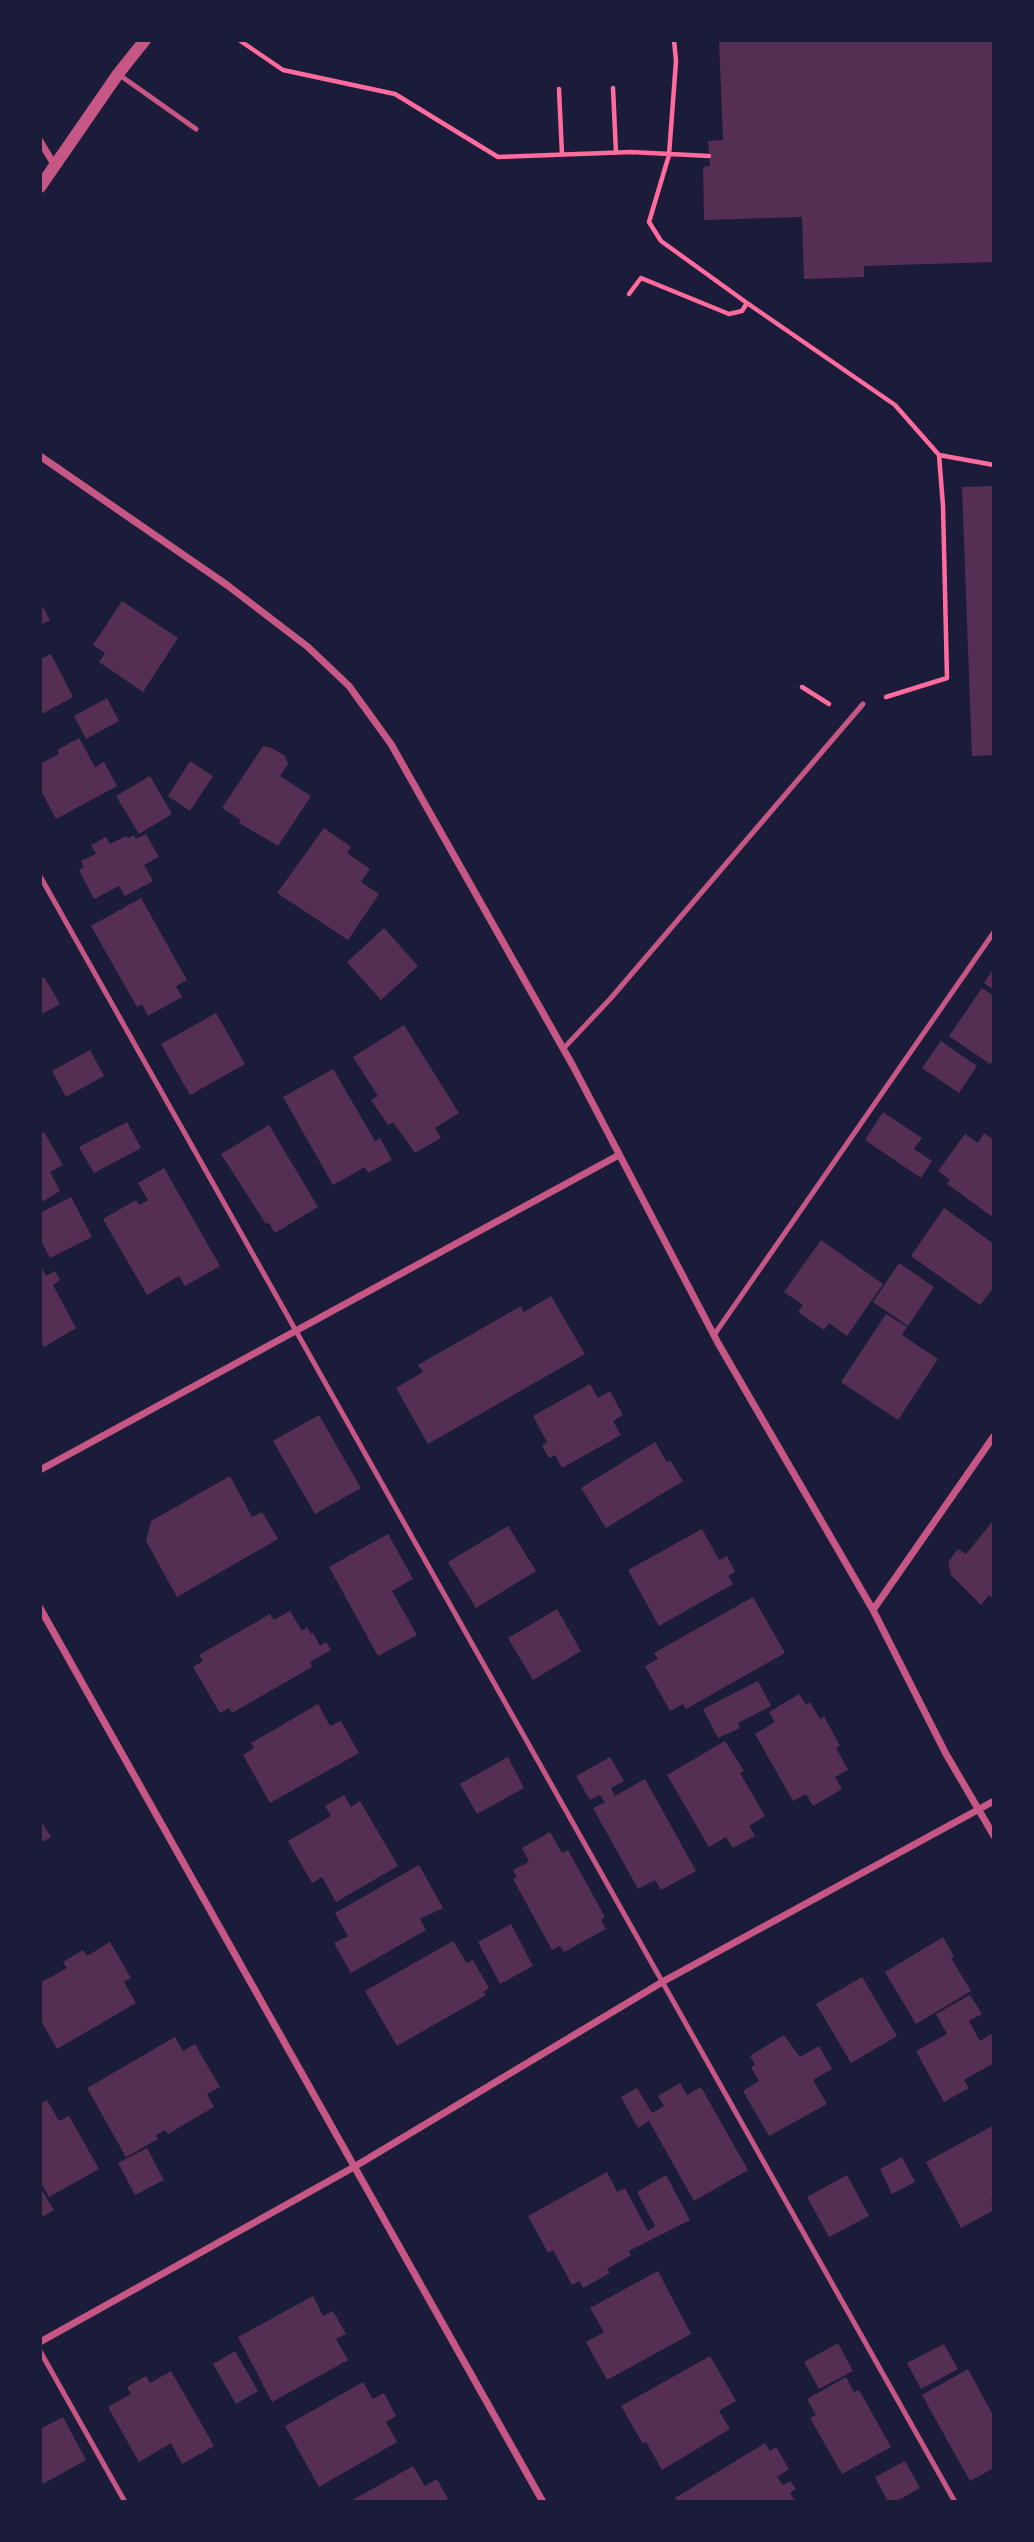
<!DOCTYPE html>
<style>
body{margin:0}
#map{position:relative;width:1034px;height:2542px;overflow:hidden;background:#1b1b3a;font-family:Figtree,sans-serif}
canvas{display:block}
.frame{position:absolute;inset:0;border:42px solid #1b1b3a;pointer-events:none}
</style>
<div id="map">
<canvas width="1034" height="2542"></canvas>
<div class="frame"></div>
</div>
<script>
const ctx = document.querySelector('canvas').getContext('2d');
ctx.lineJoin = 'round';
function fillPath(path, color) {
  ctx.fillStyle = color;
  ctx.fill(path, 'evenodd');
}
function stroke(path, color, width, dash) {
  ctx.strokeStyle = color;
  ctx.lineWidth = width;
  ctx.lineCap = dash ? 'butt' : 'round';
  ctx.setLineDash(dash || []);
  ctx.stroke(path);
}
fillPath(new Path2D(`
 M719,40H994V262L864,266V277L804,279L802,217L704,220L703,167L710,166L708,141L723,140Z
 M994,486V755L972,756L962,487Z
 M122,601L178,638L143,692L99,662L105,653L93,645Z
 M40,602L50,620L40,625Z
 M51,654L73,697L40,715V659Z
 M107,698L119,721L86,739L74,716Z
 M79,738L95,767L104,762L117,786L56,819L40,789V764L59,754L57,750Z
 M263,746L272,748L285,756L288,764L280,776L311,796L278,846L239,823L241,820L222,808Z
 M190,761L213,776L190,811L168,796Z
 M150,776L172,814L139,834L116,796Z
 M324,828L351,847L347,853L370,869L361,882L379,894L348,940L277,893Z
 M146,834L159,857L144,865L153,881L125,896L119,886L94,899L79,870L84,867L81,861L96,854L91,845L106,837L110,844L126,836L128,838L134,835L136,839Z
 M141,898L187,980L176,986L182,997L148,1016L142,1004L137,1007L91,926Z
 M384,928L418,966L381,1000L347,962Z
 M994,968V990L984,983Z
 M44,977L60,1004L40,1015V979Z
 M982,988L994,996V1059L990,1064L949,1036Z
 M216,1013L245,1064L190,1095L161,1044Z
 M404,1025L459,1113L435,1128L441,1138L415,1153L393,1122L388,1125L371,1100L378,1096L353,1057Z
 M941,1041L977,1066L959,1093L922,1068Z
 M90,1050L104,1076L66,1097L52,1071Z
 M333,1069L375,1141L380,1138L392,1160L368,1173L365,1167L333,1185L283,1097Z
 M883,1112L922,1138L914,1149L932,1161L921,1178L865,1140Z
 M127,1122L141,1148L94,1173L79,1147Z
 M269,1125L318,1207L275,1233L269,1223L266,1224L221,1154Z
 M44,1132L63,1165L50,1172L60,1191L40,1203V1134Z
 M984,1133L994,1140V1218L947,1184L950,1180L938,1171L965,1134L978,1143Z
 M164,1168L220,1266L185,1286L179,1276L147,1295L103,1219L136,1200L139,1205L148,1200L138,1183Z
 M71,1197L92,1237L50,1258L40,1239V1213Z
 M944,1208L994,1244V1287L980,1305L911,1256Z
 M821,1240L883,1284L847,1336L829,1323L824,1330L798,1312L803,1305L784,1292Z
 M899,1263L934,1287L908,1326L873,1302Z
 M40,1264L46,1276L55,1271L60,1280L53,1285L76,1328L44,1347L40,1340Z
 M551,1296L585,1354L428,1444L396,1388L423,1372L418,1365L521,1306L524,1312Z
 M886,1314L907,1327L902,1335L938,1359L898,1420L841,1382Z
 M590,1384L598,1398L610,1391L623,1415L613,1421L621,1435L562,1468L555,1455L549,1458L542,1446L547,1442L533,1416Z
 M319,1415L361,1488L315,1514L273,1441Z
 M655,1442L667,1462L670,1460L683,1481L606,1528L581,1488Z
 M230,1476L252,1517L262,1512L278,1539L177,1597L146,1541L151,1521Z
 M994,1520V1599L989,1595L981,1605L951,1575L948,1562L958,1549L966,1554Z
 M508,1526L536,1571L476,1608L448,1562Z
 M702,1529L719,1560L727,1556L735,1572L728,1576L733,1584L659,1626L628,1570Z
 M388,1534L413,1579L392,1591L417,1635L378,1656L329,1567Z
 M753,1597L785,1653L686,1709L683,1704L670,1711L645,1666L658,1659L654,1653Z
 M557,1609L581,1651L533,1680L508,1638Z
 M290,1611L302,1631L307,1627L311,1634L313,1633L320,1646L326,1642L331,1650L310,1662L312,1667L232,1713L229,1708L220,1713L193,1667L203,1661L199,1655L270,1614L274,1620Z
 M758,1681L771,1706L738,1723L740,1728L718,1738L703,1709Z
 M799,1694L806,1705L810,1702L820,1719L824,1716L840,1746L836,1748L848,1770L835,1777L842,1789L813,1806L806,1794L793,1801L755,1734L775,1722L769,1712Z
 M318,1704L330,1726L341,1721L359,1753L270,1803L243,1755L254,1748L251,1743Z
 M725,1741L744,1771L740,1773L765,1816L749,1826L755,1836L733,1848L726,1837L709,1847L667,1775Z
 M508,1757L524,1788L477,1814L460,1784Z
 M610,1757L624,1781L611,1788L615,1796L645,1779L696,1871L661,1890L655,1880L638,1889L593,1808L605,1802L600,1795L590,1800L576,1776Z
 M344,1795L351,1807L360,1801L398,1866L336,1902L322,1877L312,1883L288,1841L331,1816L325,1806Z
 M40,1819L51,1837L40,1843Z
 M550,1832L562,1853L568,1850L605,1917L601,1920L606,1929L564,1952L560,1946L552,1950L513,1879L517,1877L513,1870L529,1862L522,1848Z
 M419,1865L443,1908L420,1919L426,1930L351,1973L334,1943L348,1936L335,1913Z
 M511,1924L533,1966L500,1984L478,1942Z
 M943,1937L954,1956L951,1958L971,1991L916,2024L885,1972Z
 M453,1941L467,1963L473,1960L489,1988L483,1992L486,1995L397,2046L365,1991Z
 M110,1942L131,1978L124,1982L136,2003L57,2049L40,2019V1983L67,1968L63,1962L83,1950L87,1956Z
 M862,1977L897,2036L851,2063L816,2004Z
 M970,1995L982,2014L969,2021L980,2041L991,2034L994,2039V2063L964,2080L969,2088L944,2102L916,2051L947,2034L936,2014Z
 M784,2035L800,2057L819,2046L832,2069L813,2080L827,2104L769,2136L743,2091L759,2081L751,2067L755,2065L750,2056Z
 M175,2037L183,2051L195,2044L220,2087L207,2094L214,2107L168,2134L165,2130L156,2135L158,2139L126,2157L87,2088Z
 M680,2083L687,2095L701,2087L748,2170L694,2201L649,2121L638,2128L621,2097L637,2088L652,2113L664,2106L658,2096Z
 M47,2100L59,2121L69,2116L99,2169L49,2197L40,2181V2104Z
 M994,2125V2197L991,2199L994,2210L961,2228L926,2162Z
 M147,2148L164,2180L135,2195L118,2163Z
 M902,2157L915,2182L892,2194L880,2169Z
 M607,2172L617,2192L625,2188L648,2231L655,2226L637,2192L666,2175L690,2220L629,2251L631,2255L607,2269L610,2273L583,2288L579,2281L572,2285L553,2250L548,2253L528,2216Z
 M847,2175L869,2216L829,2237L807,2197Z
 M40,2187L54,2210L40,2218Z
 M658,2271L691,2334L607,2380L586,2342L604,2332L590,2308Z
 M313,2296L323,2316L333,2311L346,2334L336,2339L348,2360L272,2402L238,2337Z
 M838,2343L853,2371L819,2389L804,2362Z
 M944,2344L958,2369L921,2389L907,2363Z
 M235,2351L258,2391L236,2404L213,2364Z
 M710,2356L736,2401L719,2411L730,2429L662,2470L646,2442L643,2444L621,2406Z
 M968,2369L994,2417V2468L970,2481L922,2395Z
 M171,2371L214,2446L182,2464L171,2443L139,2462L108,2407L131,2394L127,2387L146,2376L150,2383Z
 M846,2377L854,2392L859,2390L891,2447L842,2474L810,2418L816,2415L807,2399Z
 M363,2382L373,2399L384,2393L396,2416L386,2422L397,2442L319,2487L285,2426Z
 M63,2417L86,2460L43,2484L40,2479V2429Z
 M765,2443L770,2451L776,2447L789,2469L777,2477L783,2485L790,2481L796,2489L790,2493L795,2501L677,2502L675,2498Z
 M905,2461L920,2488L895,2502H888L875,2477Z
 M413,2466L425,2486L437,2479L448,2499L444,2502H349Z`), '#542f53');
stroke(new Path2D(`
 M239,40L283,70L395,94L498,157L631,152L709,156
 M613,88L616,153
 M559,89L562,155
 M629,294L641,278L729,314L742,311L747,303L661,241L649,222L669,155L676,61L674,40
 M747,303L895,405L939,455L943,506L947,678L886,697
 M939,455L994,465
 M802,687L829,704`), '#ff6b9d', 4.5);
stroke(new Path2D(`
 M118,74L196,129
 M40,876L955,2502
 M563,1049L611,998L863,704
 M714,1335L994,932
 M40,2351L125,2502`), '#c65784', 5);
stroke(new Path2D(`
 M40,141L55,166
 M40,456L227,585L308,647L349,686L391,744L573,1066L718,1343L873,1610L946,1754L994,1836
 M40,1470L619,1155
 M40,1608L543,2502
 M873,1610L994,1436
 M40,2342L354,2167L664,1981L994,1801`), '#c65784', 7);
stroke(new Path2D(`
 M40,187L118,74L145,40`), '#c65784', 12);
</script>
